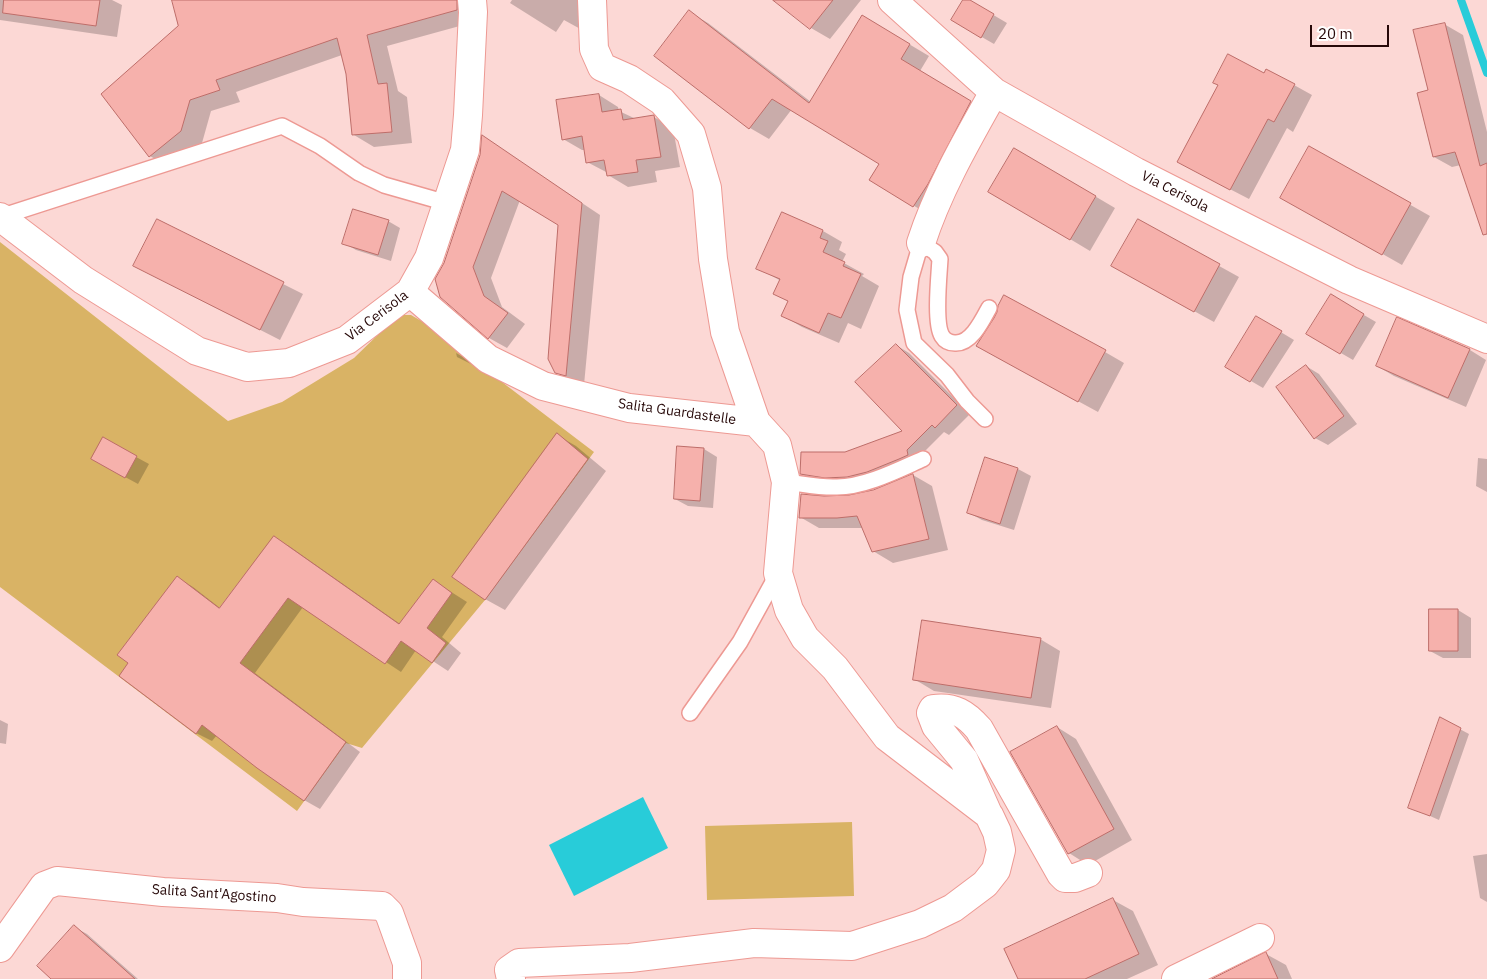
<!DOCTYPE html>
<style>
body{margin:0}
#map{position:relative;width:1487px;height:979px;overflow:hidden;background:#fcd8d5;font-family:"IBM Plex Sans",sans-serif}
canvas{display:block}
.scale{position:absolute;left:1310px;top:25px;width:79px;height:22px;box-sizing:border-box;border:2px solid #260808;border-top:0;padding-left:6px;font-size:15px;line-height:18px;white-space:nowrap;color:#260808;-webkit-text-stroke:4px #fff;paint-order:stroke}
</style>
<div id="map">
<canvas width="1487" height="979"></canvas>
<div class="scale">20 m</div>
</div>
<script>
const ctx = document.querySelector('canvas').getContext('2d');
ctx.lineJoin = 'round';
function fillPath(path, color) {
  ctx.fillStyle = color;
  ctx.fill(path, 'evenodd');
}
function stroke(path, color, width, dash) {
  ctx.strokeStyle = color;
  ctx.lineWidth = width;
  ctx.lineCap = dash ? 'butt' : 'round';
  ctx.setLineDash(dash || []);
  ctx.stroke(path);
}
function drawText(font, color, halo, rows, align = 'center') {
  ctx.font = font + ' "IBM Plex Sans",sans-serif';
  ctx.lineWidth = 4;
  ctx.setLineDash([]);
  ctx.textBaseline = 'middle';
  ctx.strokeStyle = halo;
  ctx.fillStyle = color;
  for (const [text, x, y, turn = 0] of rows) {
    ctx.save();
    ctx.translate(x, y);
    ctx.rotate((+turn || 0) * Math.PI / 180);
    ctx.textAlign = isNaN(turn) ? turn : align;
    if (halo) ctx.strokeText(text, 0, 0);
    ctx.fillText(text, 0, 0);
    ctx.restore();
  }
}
fillPath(new Path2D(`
 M0,242L228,421L282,402L354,358L390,323L401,315H411L423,322L594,452L485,600L362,748L346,743L297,811L0,587Z
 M852,822L854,896L707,900L705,826Z`), '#d9b365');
fillPath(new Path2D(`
 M643,797L668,848L574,896L549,845Z`), '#28ccd9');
fillPath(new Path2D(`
 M0,0H112L122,5L117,37L0,20Z
 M185,0H461L467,24L387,46L398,91L407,97L412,143L374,147L354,135L347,74L342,55L236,92L240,102L211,111L202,143L170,168L150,156Z
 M512,0H602L584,31L564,20L556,32L510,3Z
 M775,0H861L830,39L811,28Z
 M964,0H968L1007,23L994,44L952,20Z
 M689,12L708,23L811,102L882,28L929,56L920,71L990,113L933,217L870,180L880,164L792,109L769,139L750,128Z
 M1444,24L1463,35L1487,132V219L1461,165L1452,167L1434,157L1430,91Z
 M1265,75L1294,85L1312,95L1293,132L1287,128L1249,199L1197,172L1219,85Z
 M599,95L618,107L619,111L636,119L654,117L673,128L680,167L655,171L657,182L628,187L608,175V173L587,162L585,150H582L563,139Z
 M483,137L600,215L584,385L574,383L555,372L559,224L520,200L491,278L502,307L525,324L507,348L489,338L445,263L481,155Z
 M1310,148L1430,216L1402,265L1282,197Z
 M1015,149L1115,208L1090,251L990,191Z
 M783,213L823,231L842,242L839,250L846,254L842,262L864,274L862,276L879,286L861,329L848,323L839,343L802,327L783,316L789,302L775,294L781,281L758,268Z
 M157,221L303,294L280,340L135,266Z
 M388,221L400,228L391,261L356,250L344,243Z
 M1138,221L1239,277L1214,322L1132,277Z
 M1331,296L1376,322L1353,360L1308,334Z
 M996,318L1105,352L1124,363L1098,412L997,357Z
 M1269,325L1294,340L1263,388L1227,367Z
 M896,345L909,353L970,414L949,435L944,432L919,457L870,482L815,481L801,474L845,454L905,431Z
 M1470,350L1486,360L1466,407L1394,376L1377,366Z
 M456,353L474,363L481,369L457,357Z
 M1306,366L1319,374L1357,424L1328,445L1315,438Z
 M557,435L576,446L606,471L505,610L485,599Z
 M103,439L149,464L138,484L92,459Z
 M679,447L704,449L717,457L713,508L688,506L675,499Z
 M1478,458L1487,459V492L1476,486Z
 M1018,469L1031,476L1014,530L982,520L969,513Z
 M913,475L932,486L948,550L893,563L873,551L863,528H819L800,517L824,498L850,497L873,491Z
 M274,538L289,546L400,624L434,581L467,602L442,637L461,653L448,671L416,650L401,672L303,607L255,673L360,752L320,809L304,800L258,767L217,735L212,741L196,733L130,663L178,578L193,587L220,608Z
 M1458,610L1471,618V658H1443L1430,651Z
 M1040,639L1060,651L1051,708L934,691L914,679Z
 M1441,719L1469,734L1439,820L1410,807Z
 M0,720L8,724L6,744L0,743Z
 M1057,727L1076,739L1132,840L1088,865L1069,853Z
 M1487,854V902L1480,898L1473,856Z
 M1113,900L1133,911L1158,965L1127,979H1019Z
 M74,927L87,934L138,979H53Z
 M1266,954L1286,965L1292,979H1214Z`), '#0003');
stroke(new Path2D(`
 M1461,0L1487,73`), '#28ccd9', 8);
const building = new Path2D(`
 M4,0H100L96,26L3,13Z
 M172,0H457V10L367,35L378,84L387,83L392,132L352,135L346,74L337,38L216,80L220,90L190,100L181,131L149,157L101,94L178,26Z
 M773,0H833L810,29Z
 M963,0H970L994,14L981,38L951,20Z
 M689,10L809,103L862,15L910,44L901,59L971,101L928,184L913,207L869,180L879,164L772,99L749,129L654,56Z
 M1445,23L1480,166L1487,163V234L1483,235L1455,152L1433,157L1417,93L1428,90L1413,30Z
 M1228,54L1264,73L1266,69L1295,84L1274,122L1268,119L1230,190L1177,162L1218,85L1213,83Z
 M599,94L602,112L621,109L623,120L654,115L661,157L636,160L638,172L607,176L604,160L586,163L582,136L562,140L556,100Z
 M482,135L582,203L566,376L555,373L548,359L558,225L502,191L473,267L484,296L508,313L488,339L440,297L435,279L444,263L480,155Z
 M1309,146L1411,203L1382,255L1280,198Z
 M1014,148L1096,196L1070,240L988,192Z
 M353,209L389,220L378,255L342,244Z
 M782,212L823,230L820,238L828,241L823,252L845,262L843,266L861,274L841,318L828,313L819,333L781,316L788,301L773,294L780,279L756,269Z
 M157,219L284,282L260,330L133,266Z
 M1138,219L1220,264L1194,312L1111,266Z
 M1331,294L1364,314L1340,354L1306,334Z
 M1004,295L1106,350L1078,402L976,346L994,318L997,312L998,306Z
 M1256,316L1282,331L1250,382L1225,367Z
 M1397,317L1470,349L1448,398L1376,366Z
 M896,344L957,405L935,428L932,425L907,450L908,455L899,459L867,472L847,477L825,478L800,474L801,452H845L902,431L855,382Z
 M1306,365L1344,416L1314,439L1276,387Z
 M557,433L588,459L485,600L452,577Z
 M103,437L137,456L125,478L91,459Z
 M677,446L704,448L700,501L674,499Z
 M985,457L1018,468L1000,524L967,513Z
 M913,474L929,539L872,552L857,516L837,518H799L801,494L824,496L849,495L873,490Z
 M274,536L399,624L433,579L452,593L427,628L446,643L432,663L401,641L385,664L288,598L240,663L346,742L304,801L257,768L202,725L196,734L119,676L128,663L117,655L177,576L219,608Z
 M1429,609H1458V651H1429Z
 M922,620L1041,638L1031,698L913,680Z
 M1440,717L1461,728L1430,816L1408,808Z
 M1057,726L1114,829L1068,854L1010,752Z
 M1113,898L1139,954L1085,979H1018L1004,949Z
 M74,925L115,961L135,979H51L37,966Z
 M1266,952L1278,979H1212Z`);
fillPath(building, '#f6b1ac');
stroke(building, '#bd6d69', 1);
const lane = new Path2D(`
 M0,217L282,126L320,146L359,173L384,185L447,203
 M985,419L967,401L947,375L914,343L907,310L911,277L921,243L935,252L940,259C939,276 934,323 942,336C945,341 950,343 955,343C971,344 982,321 989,308
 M786,482C803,484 821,488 837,487C865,487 898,470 923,459
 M690,713L740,642L778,573`);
const street = new Path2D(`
 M592,0L594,49L602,67L629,79L662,101L691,134L707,188L713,259L725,332L756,422
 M892,0L994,92L1136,172L1349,280L1487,339
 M0,217L83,280L197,351L247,367L289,363L347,340L410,292L429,258L465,150L468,115L473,12L472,0
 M921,243C938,190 967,140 994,92
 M410,292L488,359L543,386L629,408L756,422L777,445L786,482L778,573L789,610L805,638L835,668L887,737L989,815L997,832L1001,850L996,870L985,884L953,908L920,924L852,946L754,943L630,958L519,963L509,970L511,979
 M988,814L964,760L936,726L931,713L933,709C954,706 966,714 979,729L1061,874L1065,878H1075L1088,873
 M0,948L44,886L57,881L163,892L277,898L303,902L382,906L389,913L407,963V979
 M1176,979L1260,938`);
stroke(lane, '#ed9993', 18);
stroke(street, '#ed9993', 30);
stroke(lane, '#fff', 15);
stroke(street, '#fff', 28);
drawText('14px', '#260808', '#fff', [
 ["Via Cerisola",1175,192,27],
 ["Via Cerisola",377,316,-37],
 ["Salita Guardastelle",677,412,8],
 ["Salita Sant'Agostino",214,894,4]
]);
</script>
